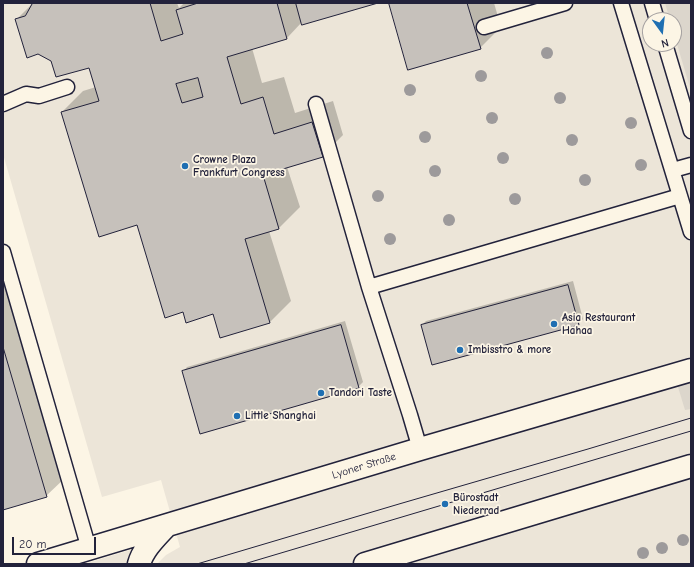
<!DOCTYPE html>
<meta charset="utf-8">
<style>
body{margin:0}
#map{position:relative;width:694px;height:567px;overflow:hidden;background:#fcf5e5;font-family:"Comic Neue",sans-serif}
canvas{display:block}
.frame{position:absolute;inset:0;border:4px solid #22223b;pointer-events:none}
.north{position:absolute;left:642px;top:12px;width:40px;height:40px;box-sizing:border-box;background:#fcf5e5;border:1px solid #a5a1a1;border-radius:50%;rotate:165deg;font-size:11px;font-weight:700;line-height:16px;text-align:center;color:#22223b}
.north::after{content:'';display:block;margin:auto;width:14px;height:18px;background:#1f6fb2;clip-path:polygon(50% 0,100% 100%,50% 72%,0 100%)}
.scale{position:absolute;left:12px;top:537px;width:84px;height:18px;box-sizing:border-box;border:2px solid #22223b;border-top:0;padding-left:5px;font-size:12px;line-height:14px;white-space:nowrap;color:#22223b;-webkit-text-stroke:3px #fcf5e5;paint-order:stroke}
</style>
<div id="map">
<canvas width="694" height="567"></canvas>
<div class="frame"></div>
<div class="north">N</div>
<div class="scale">20 m</div>
</div>
<script>
const ctx = document.querySelector('canvas').getContext('2d');
ctx.lineJoin = 'round';
function fillPath(path, color) {
  ctx.fillStyle = color;
  ctx.fill(path, 'evenodd');
}
function stroke(path, color, width, dash) {
  ctx.strokeStyle = color;
  ctx.lineWidth = width;
  ctx.lineCap = dash ? 'butt' : 'round';
  ctx.setLineDash(dash || []);
  ctx.stroke(path);
}
function drawText(font, color, halo, rows, align = 'center') {
  ctx.font = font + ' "Comic Neue",sans-serif';
  ctx.lineWidth = 3.5;
  ctx.setLineDash([]);
  ctx.textBaseline = 'middle';
  ctx.strokeStyle = halo;
  ctx.fillStyle = color;
  for (const [text, x, y, turn = 0] of rows) {
    ctx.save();
    ctx.translate(x, y);
    ctx.rotate((+turn || 0) * Math.PI / 180);
    ctx.textAlign = isNaN(turn) ? turn : align;
    if (halo) ctx.strokeText(text, 0, 0);
    ctx.fillText(text, 0, 0);
    ctx.restore();
  }
}
fillPath(new Path2D(`
 M3,3H691V564H157L166,555L180,547L161,480L102,497L3,154ZM650,20H674V44H650Z
 M137,548L131,564H84Z`), '#ece5d8');
fillPath(new Path2D(`
 M665,3H691V91L674,34V20H670Z
 M691,383V409L685,410L678,387Z`), '#dcd6cc');
fillPath(new Path2D(`
 M33,3H177L179,8L184,3H374L302,22L287,38L252,48L262,83L284,77L295,113L333,101L343,135L322,156L287,167L300,207L279,228L269,231L291,301L270,322L213,313L183,311L138,224L62,112L83,91L96,87L90,66L52,60L38,53L17,19Z
 M390,3H494L501,27L480,48Z
 M3,265L65,478L46,496L3,509Z
 M573,281L583,319L579,324L433,364L422,325L426,321Z
 M345,321L363,382L358,387L183,372L187,367Z`), '#0003');
const building = new Path2D(`
 M33,3H150L161,41L183,34L176,10L198,3H277L287,39L227,57L241,104L263,97L274,134L312,122L323,157L263,175L279,229L245,239L270,323L220,338L213,314L186,323L183,312L165,318L137,225L99,237L61,112L99,101L89,68L56,77L51,61L38,54L27,58L15,19L25,16ZM198,78L203,97L182,103L176,84Z
 M296,3H378L302,25Z
 M389,3H467L481,49L408,70Z
 M568,285L579,325L432,365L421,325Z
 M341,325L359,388L200,434L182,371Z
 M3,347L47,497L3,510Z`);
fillPath(building, '#c6c1bb');
stroke(building, '#22223b', 1);
const service = new Path2D(`
 M621,3L691,232
 M652,3L657,20
 M484,27L565,3
 M665,44L691,131
 M3,104L26,94L39,96L67,87
 M316,104L369,287L410,415L420,449
 M673,170L691,165
 M3,252L89,549
 M369,287L680,196`);
const secondary = new Path2D(`
 M38,564L420,449L691,370
 M139,564C143,549 156,537 166,526
 M365,564L691,466`);
stroke(service, '#22223b', 17);
stroke(secondary, '#22223b', 25);
stroke(service, '#fcf5e5', 14);
stroke(secondary, '#fcf5e5', 22);
stroke(new Path2D(`
 M197,564L399,504L588,449L691,418
 M244,564L691,431`), '#22223b', 1);
ctx.fillStyle = '#9d9a9b';
for (const [x, y] of [
 [547,53],
 [481,76],
 [410,90],
 [560,98],
 [492,118],
 [631,123],
 [425,137],
 [572,140],
 [503,158],
 [641,165],
 [435,171],
 [585,180],
 [378,196],
 [515,199],
 [449,220],
 [390,239],
 [683,540],
 [662,548],
 [643,553]
]) {
  ctx.beginPath();
  ctx.arc(x, y, 6, 0, 2 * Math.PI);
  ctx.fill();
}
for (const [x, y, r, color] of [
 [185,166,4,"#1f6fb2"],
 [554,324,4,"#1f6fb2"],
 [460,350,4,"#1f6fb2"],
 [321,393,4,"#1f6fb2"],
 [237,416,4,"#1f6fb2"],
 [445,504,4,"#1f6fb2"]
]) {
  const dot = new Path2D();
  dot.arc(x, y, r, 0, 2 * Math.PI);
  ctx.fillStyle = color;
  ctx.fill(dot);
  stroke(dot, '#fcf5e5', 1.5);
}
drawText('bold 11px', '#22223b', '#fcf5e5', [
 ["Crowne Plaza",193,160],
 ["Frankfurt Congress",193,173],
 ["Asia Restaurant",562,318],
 ["Hahaa",562,331],
 ["Imbisstro & more",468,350],
 ["Tandori Taste",329,393],
 ["Little Shanghai",245,416],
 ["Bürostadt",453,498],
 ["Niederrad",453,511]
], 'left');
drawText('11px', '#22223b', '#fcf5e5', [
 ["Lyoner Straße",364,466,-17]
]);
</script>
